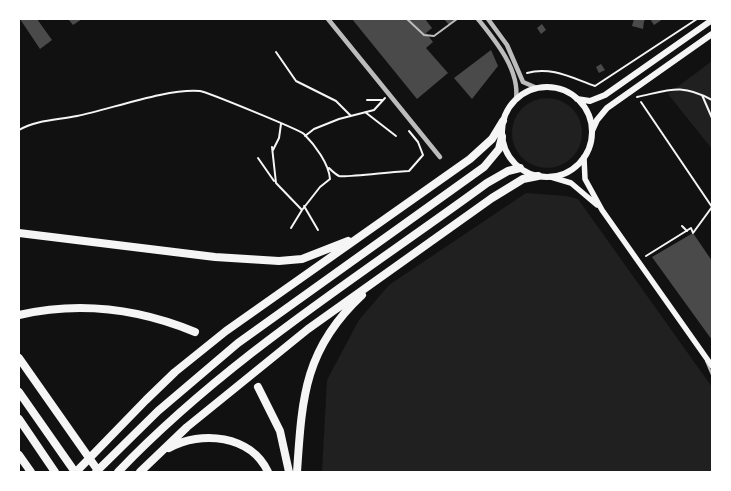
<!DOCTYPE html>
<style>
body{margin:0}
#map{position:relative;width:731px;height:491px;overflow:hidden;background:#111;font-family:Barlow,sans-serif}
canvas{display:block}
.frame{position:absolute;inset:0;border:20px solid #fff;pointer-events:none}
</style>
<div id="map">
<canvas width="731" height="491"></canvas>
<div class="frame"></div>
</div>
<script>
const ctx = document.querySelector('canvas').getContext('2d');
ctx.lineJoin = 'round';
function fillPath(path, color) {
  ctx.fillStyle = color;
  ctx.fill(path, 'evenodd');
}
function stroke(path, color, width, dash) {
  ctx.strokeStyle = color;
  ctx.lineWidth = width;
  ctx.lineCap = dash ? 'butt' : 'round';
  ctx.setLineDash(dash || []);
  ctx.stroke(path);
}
fillPath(new Path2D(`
 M712,61V149L668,94Z
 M512 133a35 35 0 1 1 70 0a35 35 0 1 1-70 0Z
 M526,193L566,196L578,199L712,387V472H322L327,380L359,320L389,285Z`), '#202020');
fillPath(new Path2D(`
 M20,19H37L52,40L40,49Z
 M68,19H82L73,25Z
 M352,19H425L432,28L426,33L433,42L426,48L448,73L417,99Z
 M444,19H456L449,25Z
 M634,19H647L644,21L643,29L632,26Z
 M650,19H663L654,25Z
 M542,24L546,30L541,34L537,28Z
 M491,50L498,66L472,99L454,78Z
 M601,64L605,70L599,73L596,67Z
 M693,233L712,261V340L652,257Z`), '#4a4a4a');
stroke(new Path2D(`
 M276,52L296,81L336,101L351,116
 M527,73C551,66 572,78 595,86L697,19
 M702,95L712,118
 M637,97C670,90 681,83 712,100
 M367,100H382
 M641,102L712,207L693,233L691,228L646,256
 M365,112L396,136
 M19,130C36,120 58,120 77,116C111,109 168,88 200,91C207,92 300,130 304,134C315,145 329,164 330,179L320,187L302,210L276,183L272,147
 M305,136L314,129L339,119L374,110L385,98
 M273,150L279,138L281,124
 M258,158L274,181
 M329,168C332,171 335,174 339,176C344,178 396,171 409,171L423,155L418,142L409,131
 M304,206L318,230
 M682,226L687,231
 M291,228L302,210
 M712,472V471`), '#f5f5f5', 2);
stroke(new Path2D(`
 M407,19L424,35L434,36L457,19
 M706,361L712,375`), '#bcbcbc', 2);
stroke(new Path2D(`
 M328,19L440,157
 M478,19C495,40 520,70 516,99
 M488,19L507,45L523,82L537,88`), '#bcbcbc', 4.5);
stroke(new Path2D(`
 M584,157L585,179L602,210L712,366
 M551,177L571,183L597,205`), '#f5f5f5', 5.5);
stroke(new Path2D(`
 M502 132a45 45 0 1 1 90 0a45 45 0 1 1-90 0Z
 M577,99L590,101L605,95L712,20
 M592,131L597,120L607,108L712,34`), '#f5f5f5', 6);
stroke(new Path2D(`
 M19,233L215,257L279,261L302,259L348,241
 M19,315C80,301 137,308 195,332
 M19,358L99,472
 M258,387L280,431L289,472
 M19,392L75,472
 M19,419L55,472
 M169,448C201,430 251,435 268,472
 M19,455L31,472
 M76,472L146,400L175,372L226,331L470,159L492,139L503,121
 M96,472L158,411L238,343L484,167L499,149L502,137
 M118,472C227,358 360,276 487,183L508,171L520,168
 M140,472L187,427L308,329L492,198L523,179L538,176
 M297,472C302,398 304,349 362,295`), '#f5f5f5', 8);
</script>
